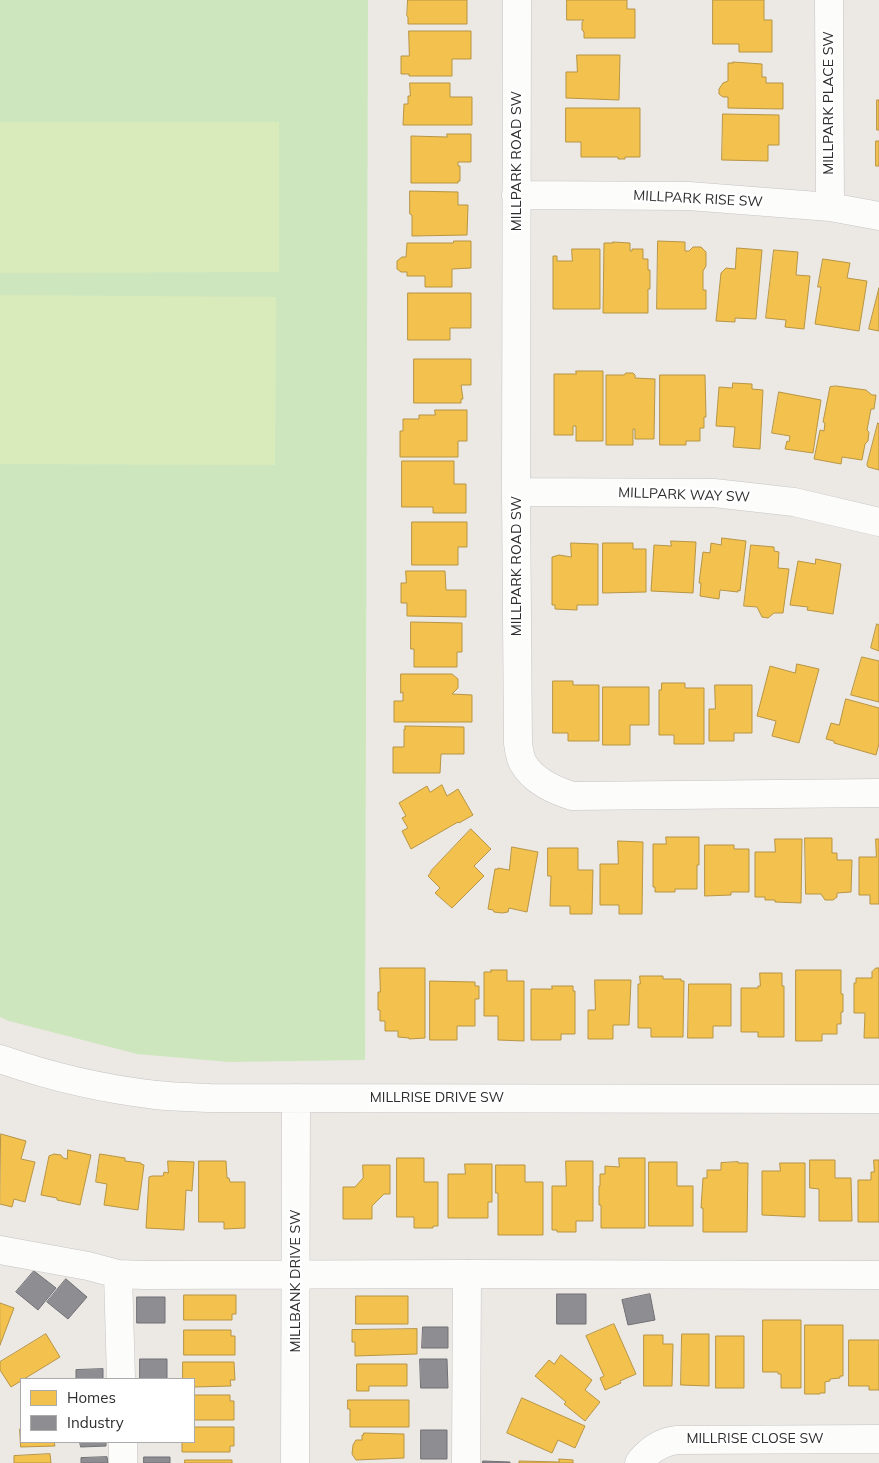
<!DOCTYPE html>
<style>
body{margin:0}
#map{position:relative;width:879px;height:1463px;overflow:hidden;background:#ece8e4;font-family:Mulish,sans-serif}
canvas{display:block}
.legend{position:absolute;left:20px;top:1378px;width:175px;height:65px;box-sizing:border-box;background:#fff;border:1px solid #ababab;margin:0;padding:6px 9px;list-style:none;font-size:15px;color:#2e2e2e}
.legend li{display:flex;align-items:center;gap:10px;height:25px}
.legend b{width:25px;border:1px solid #ababab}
</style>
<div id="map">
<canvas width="879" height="1463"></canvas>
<ul class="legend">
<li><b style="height:14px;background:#f2c14e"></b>Homes</li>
<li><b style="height:14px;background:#8d8d92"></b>Industry</li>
</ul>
</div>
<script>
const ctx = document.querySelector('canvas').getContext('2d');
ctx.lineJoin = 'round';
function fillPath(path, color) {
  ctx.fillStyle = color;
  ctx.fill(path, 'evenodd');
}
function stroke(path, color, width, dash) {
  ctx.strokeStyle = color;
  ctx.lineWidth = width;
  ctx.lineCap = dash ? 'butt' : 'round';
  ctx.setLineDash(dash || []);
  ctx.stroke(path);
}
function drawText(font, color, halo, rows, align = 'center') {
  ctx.font = font + ' Mulish,sans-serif';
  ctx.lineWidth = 5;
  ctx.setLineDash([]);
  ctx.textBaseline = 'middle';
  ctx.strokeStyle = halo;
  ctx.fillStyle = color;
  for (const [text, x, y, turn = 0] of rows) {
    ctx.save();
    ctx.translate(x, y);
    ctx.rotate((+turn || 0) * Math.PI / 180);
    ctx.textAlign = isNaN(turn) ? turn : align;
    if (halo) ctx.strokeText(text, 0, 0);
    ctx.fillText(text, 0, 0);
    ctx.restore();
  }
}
fillPath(new Path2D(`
 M0,0H368L365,1060L229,1062L137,1054L9,1021L0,1017Z`), '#cee6be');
fillPath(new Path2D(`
 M0,122H279V272L0,273Z
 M0,295L276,297L275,465L0,464Z`), '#d9eabb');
const homes = new Path2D(`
 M408,0H467V24H408V17L407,16Z
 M567,0H627V9H635V38H584V32L582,30V22L584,20H567Z
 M713,0H764V20H772V52H739V44H713Z
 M409,31H471V59H452V76H409V74H401V56H409Z
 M577,55H620L619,100L566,98V72H577Z
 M733,62L762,64V77H766V83H783V109L728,108V97H723L719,94V89L723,83L728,81V63H733Z
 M410,83H450V97H472V125H403L404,104H408V96H410Z
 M877,100H879V130H877Z
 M566,108H640V157H625V159H618V157H581V142H566Z
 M723,114L779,115V145H768V161L722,160Z
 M447,134H471V162H458V166H460V181H458V183H411V136L447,137Z
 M876,141H879V166H876Z
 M410,191L458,192V205H468L467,235L412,236V215L410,214Z
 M454,241H471V268L452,269V287H425V276H407V272H401L397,269V261L402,257H406L407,243H453Z
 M658,241L685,242V251H689L693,247H701L706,252V266L703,271V290H706V309H657Z
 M613,242L630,243V251H632V249H643V259H648V270H650V289H648V313H603L604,243H613Z
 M737,248L762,250L756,319L735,318V322L716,321L721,273L726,268L735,269Z
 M572,249H600V309H553V256H557V261H572Z
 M774,250L798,252L796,275L810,276L804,329L785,327L786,320L766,318Z
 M823,259L850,263L847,278L867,281L859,331L815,324L821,287H818Z
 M879,288V331L869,329Z
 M408,293H471V328H450V340H408Z
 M414,359H471V385H461L463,399H461V403H414Z
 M576,371H603V441H576V426H573V435H554V374H576Z
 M626,373H633L635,375V378L655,379L654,439H635V429H633V445H606V375H624Z
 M660,375H705L706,417H704V428H700V441H686V445H660Z
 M733,383L752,384V389L763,390L760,449L733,447L735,427L716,426L719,387L732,388Z
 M836,386L866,390L872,395H876L874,409H871L867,430L869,432L868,441L865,444L862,460L842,457L841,464L814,459L820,430L824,431L825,423L823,422L830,387Z
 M779,392L821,400L813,453L785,449L787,441L789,442L790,436L772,433Z
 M435,410H467V441H458V457H400V431H403V419H419V415H435Z
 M878,423L879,424V470L868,467L867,465Z
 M402,461H454V484H466V513H433V507H402Z
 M412,522H467V547H458V565H412Z
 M722,538L746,541L740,591L738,590V592L720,590L719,599L700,596L701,583H699L703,552L710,553L711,543L721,545Z
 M671,541L696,542L693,593L651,591L654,545L671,546Z
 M571,543L598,544V605H577V610L555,609V605H552V557L559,555L571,557Z
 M603,543H633V549H646V592L603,593Z
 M751,545L774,547V551L779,552L778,568L789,569L783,613H774L768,618L762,617L757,607L744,606Z
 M816,559L841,564L833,614L807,610L808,607L790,605L798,561L815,564Z
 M406,571H445L446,590H466V617L407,616V603H401V583H406Z
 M411,622L462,623V652H457V667H414V649H411Z
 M877,624L879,625V651L871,648Z
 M862,657L879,661V702L851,695Z
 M797,664L819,669L799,743L772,736L776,721L757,716L770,666L795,673Z
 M401,674H452L458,679V688L452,694L472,695V722H394V701H403V692L401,693Z
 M553,681H573V685H599V741H568V733H553Z
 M662,683H685V688H704V744H674V735H659V690H661Z
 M715,685H752V733H734V741H709V709H715Z
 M603,687H649V725H630V745H603Z
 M846,699L879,708V744L876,755L834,743V741L826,739L831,723L839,725Z
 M405,726L464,727V754H441L440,773H393V747H404V729H405Z
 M442,785L447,796L458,789L473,815L459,823L458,822L411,849L402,831L408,828L402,818L406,816L399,803L427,786L430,792Z
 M471,829L491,849L474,866L484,876L452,908L435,893L440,888L428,876L431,872V871Z
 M666,837H699V865H697V889H675V892H655V887H653V844H666Z
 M805,838H832V853H837V860H852L851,892L837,893V897L833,900H825L821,894H806Z
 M775,839H802L801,903L775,902V900H765V897H755V852H775Z
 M876,839H879V904H870V895H859V857H876Z
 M618,841L643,842L642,914H619V905H600V864H618Z
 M705,845H734V849H749V892H731V895L705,896Z
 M512,847L538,852L527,912L509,908L508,912L502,913L494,912L493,910L488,909L495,869H498V868L509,870Z
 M548,848H578V870H593L592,914H570V906H550L551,876H548Z
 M380,968H425V1038L409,1039V1038L398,1037V1031H385V1021H380V1010H378V992H380Z
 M876,968H879V1038H864L865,1013H854V983H856V978H872V972Z
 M491,970H507V981H524V1041L498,1040V1016H484V972H491Z
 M796,970H841V994H843V1012H841V1024H837V1034H822V1041H796Z
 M760,973H782V986H784V1037H758V1032H741V988H758V986H760Z
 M640,976H663V979H681V981H684L683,1037H651V1028H638V984H640Z
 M595,980H631L629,1025H613V1039H588V1010H595Z
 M430,981L475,982V986H479V999H475V1026H457V1040H430Z
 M689,984H731V1026H713V1038H688Z
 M552,986H573V991H575V1034H561V1040H531V989H552Z
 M1,1134L26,1141L21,1159L35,1162L25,1202L14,1199L12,1207L0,1204Z
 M68,1150L91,1155L80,1205L57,1200V1198L41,1195L49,1156L54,1154L61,1155L63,1158L67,1159Z
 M100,1154L125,1158V1161L141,1163V1164L144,1165L138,1210L104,1205L107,1184L96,1182Z
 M397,1158H424V1182H438V1226H433V1228H414V1217H397Z
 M619,1158H645V1228H601V1205H599V1186H600V1174H605V1166L619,1167Z
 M810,1160H835V1178H851L852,1221H819V1189L810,1188Z
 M874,1160H879V1222H858V1180H871V1172H874Z
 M168,1161L194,1162L192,1191L186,1190L184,1230L146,1228L149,1177L152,1176H163L164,1172L168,1173Z
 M199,1161H226L227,1178H229L230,1182H245V1228L224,1229V1222H199Z
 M566,1161H593V1221H576V1232H557V1230H552V1186H566Z
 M649,1162H677V1186H693V1226H649Z
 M738,1162V1163H748L747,1232H703V1208H701L703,1178H707V1170H721V1163Z
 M780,1163H805V1217L762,1215V1171H780Z
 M465,1164H492V1202H488V1218H448V1174H465Z
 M363,1165H390V1194H384L372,1206V1219H343V1187H355L363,1178Z
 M496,1165H525V1182H543V1235H498V1193H496Z
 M184,1295H236V1314H232V1320H184Z
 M356,1296H408V1324H356Z
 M0,1303L14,1308L0,1345Z
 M763,1320H801V1388H781V1374H778V1372H763Z
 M614,1324L636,1374L620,1381L621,1383L605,1390L600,1378L604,1376L586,1336Z
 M805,1325H843V1376H840V1378L830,1379V1381L825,1382V1393H820V1394H805Z
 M417,1329V1354L355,1356V1342H352V1330Z
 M184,1330H231V1336H235V1355H184Z
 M46,1334L60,1357L24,1379H21V1381L11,1387L0,1370V1362Z
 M682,1334H709V1386L681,1385Z
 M644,1335H663V1344H673L672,1386H644Z
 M716,1336H744V1388H716Z
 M849,1340H879V1390H869V1386H849Z
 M561,1355L592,1380L585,1390L600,1402L585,1421L564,1404L566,1402L535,1376L549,1360L554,1364Z
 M183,1362H234L235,1380H230L231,1386L194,1387V1379H183Z
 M357,1364H407V1386H369V1391H357Z
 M194,1395H230V1401H234V1420H194Z
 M522,1398L585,1426L575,1448L558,1440L552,1453L507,1433Z
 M348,1400H409V1427H350V1409H348Z
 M194,1427H234V1446H230V1452H182V1442H194Z
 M20,1429H21V1442H54L55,1446L21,1447Z
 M364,1433L404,1434V1458L356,1460L352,1454L353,1445L356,1440H362V1435H363Z
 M50,1454L51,1463H14V1456Z
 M559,1459L573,1460V1463H519V1461L559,1462Z
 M185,1460H232V1463H185Z`);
fillPath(homes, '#f2c14e');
stroke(homes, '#b79544', 1);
const industry = new Path2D(`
 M34,1271L56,1288L38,1310L16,1292Z
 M66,1279L87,1297L68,1319L47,1302Z
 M557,1294H586V1324H557Z
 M650,1294L655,1320L628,1325L622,1300Z
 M137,1297H165V1323H137Z
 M423,1327H448V1348H422Z
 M140,1359H167V1379H140Z
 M420,1359H447L448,1388H421Z
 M103,1369V1379H76V1370Z
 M421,1430H447V1459H421Z
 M80,1442H106V1446L81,1447Z
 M107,1457L108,1463H81V1458Z
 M144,1457H170V1463H144Z
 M483,1461L510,1462V1463H483Z`);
fillPath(industry, '#8d8d92');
stroke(industry, '#707074', 1);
const minor = new Path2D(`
 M517,0L516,492L518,743C519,750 520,758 523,763C533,781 554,790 572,796L879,793
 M829,0L830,207
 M516,195L689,196L830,207L879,216
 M516,492L714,493L794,502L879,522
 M0,1059C51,1077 103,1089 156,1095C174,1097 192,1097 209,1098L879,1099
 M0,1250L88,1266L118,1274L144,1275L467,1274L879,1275
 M118,1274L121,1379
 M123,1442V1463
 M295,1463L296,1098
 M466,1463L467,1274
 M639,1463C649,1450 661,1442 677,1440L879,1439`);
stroke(minor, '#c5c4c5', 29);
stroke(minor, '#fcfcfb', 28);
drawText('14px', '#2e2e2e', '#fff', [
 ["MILLPARK PLACE SW",829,103,-90],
 ["MILLPARK ROAD SW",517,161,-90],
 ["MILLPARK RISE SW",698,199,3],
 ["MILLPARK WAY SW",684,495,2],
 ["MILLPARK ROAD SW",517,566,-90],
 ["MILLRISE DRIVE SW",437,1098],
 ["MILLBANK DRIVE SW",296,1281,-90],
 ["MILLRISE CLOSE SW",755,1439]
]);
</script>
